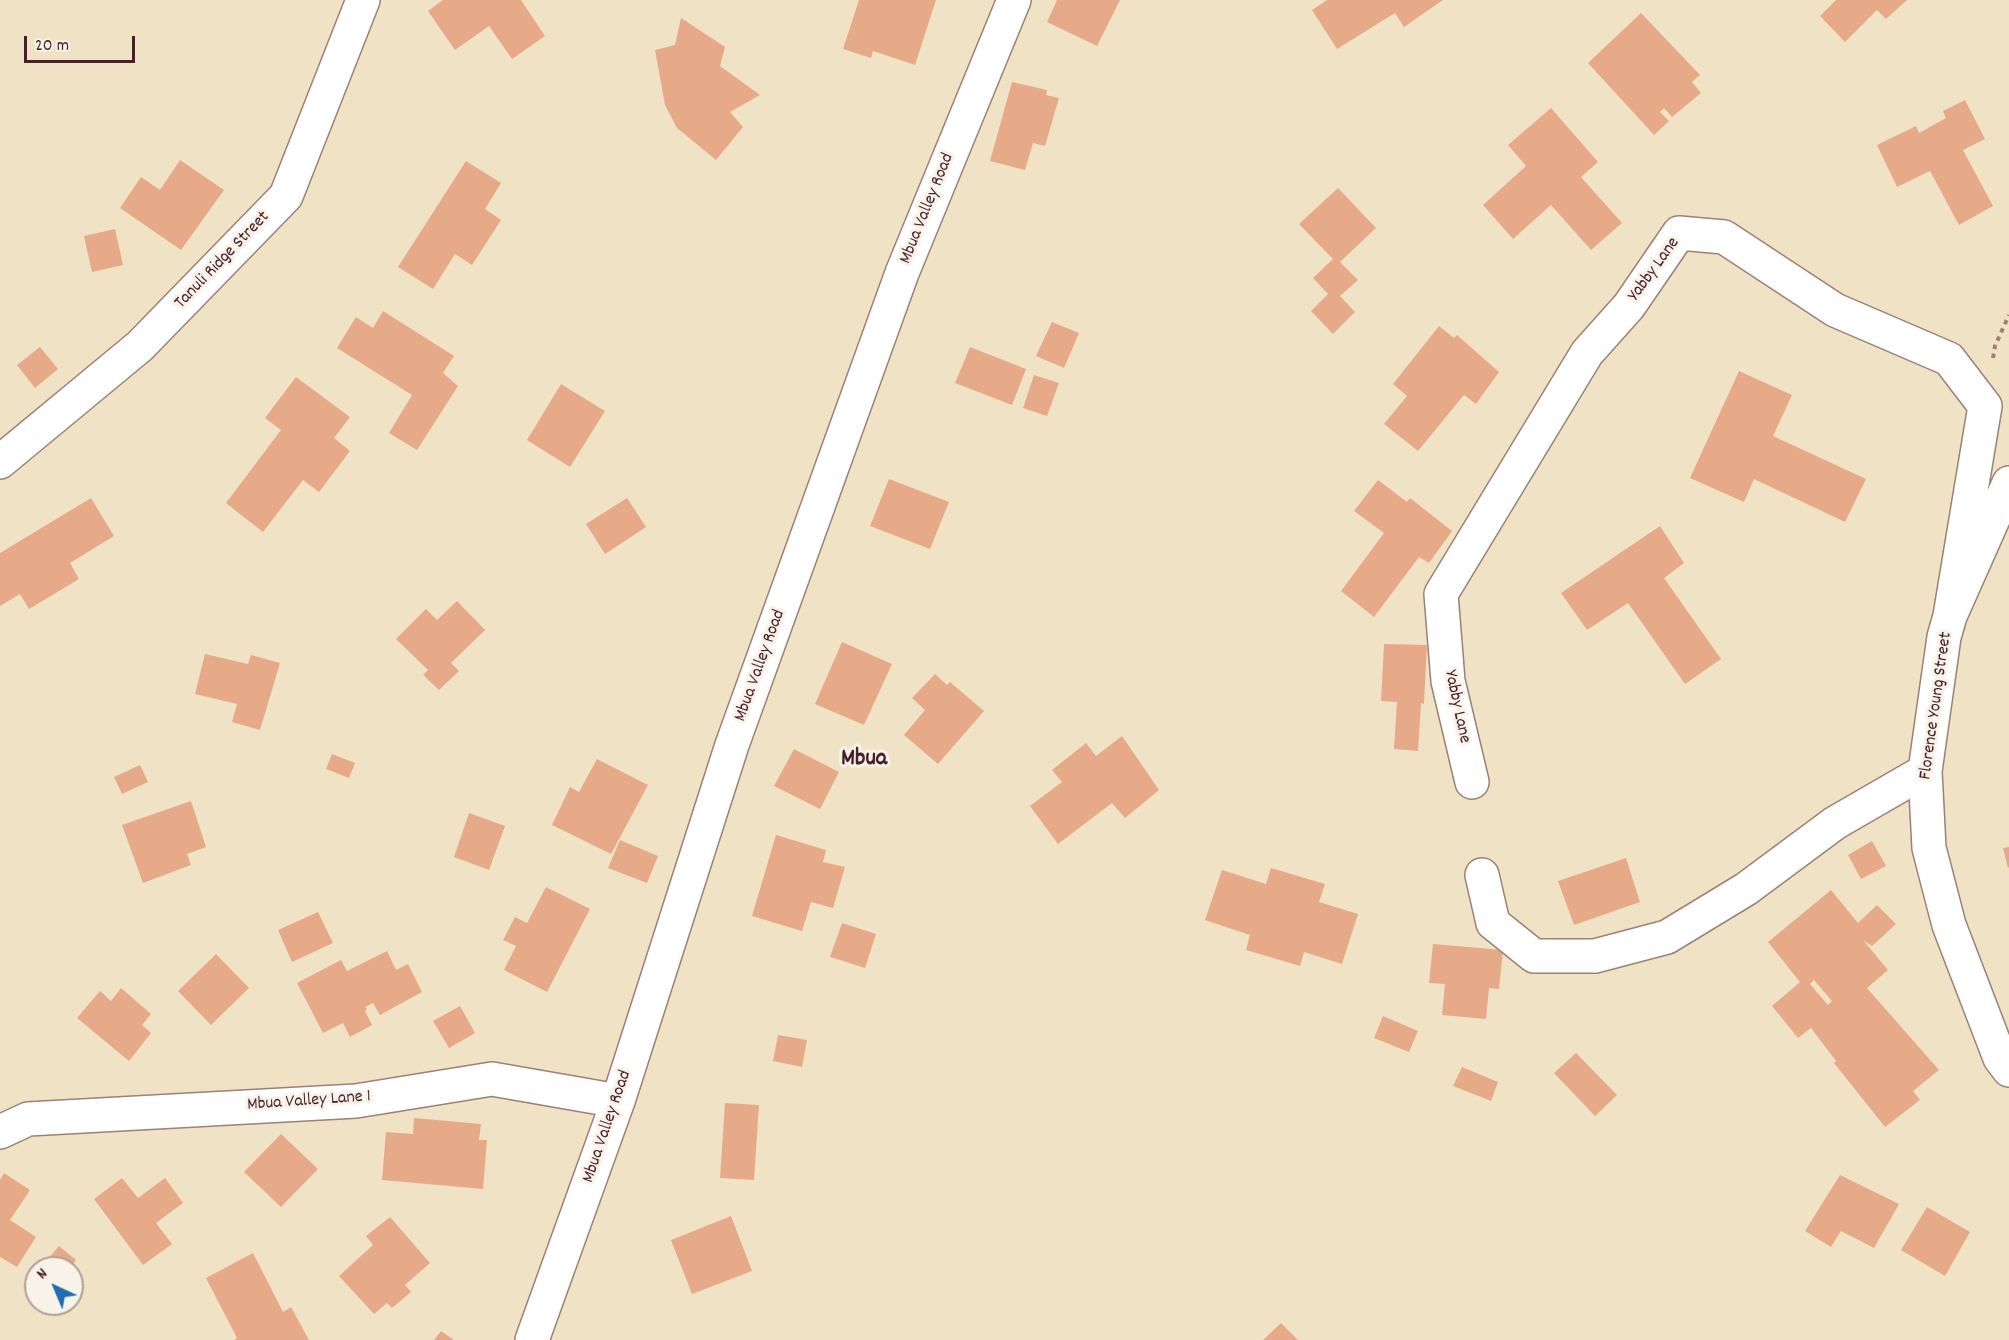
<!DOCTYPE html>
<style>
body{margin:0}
#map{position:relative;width:2009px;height:1340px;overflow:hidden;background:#f0e2c5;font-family:Dekko,sans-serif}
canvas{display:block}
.north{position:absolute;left:24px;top:1256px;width:60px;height:60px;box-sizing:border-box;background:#f7f3e8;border:2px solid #b29e9c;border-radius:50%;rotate:316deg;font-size:16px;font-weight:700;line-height:24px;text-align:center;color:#4a1f2b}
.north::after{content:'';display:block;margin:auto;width:21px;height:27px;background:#1f6fb2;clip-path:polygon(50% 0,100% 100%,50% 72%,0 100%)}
.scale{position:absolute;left:24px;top:36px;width:111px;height:27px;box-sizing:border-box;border:3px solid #4a1f2b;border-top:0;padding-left:8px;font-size:18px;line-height:21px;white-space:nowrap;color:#4a1f2b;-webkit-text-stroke:4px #f7f3e8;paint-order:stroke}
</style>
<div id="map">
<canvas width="2009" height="1340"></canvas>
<div class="north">N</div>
<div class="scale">20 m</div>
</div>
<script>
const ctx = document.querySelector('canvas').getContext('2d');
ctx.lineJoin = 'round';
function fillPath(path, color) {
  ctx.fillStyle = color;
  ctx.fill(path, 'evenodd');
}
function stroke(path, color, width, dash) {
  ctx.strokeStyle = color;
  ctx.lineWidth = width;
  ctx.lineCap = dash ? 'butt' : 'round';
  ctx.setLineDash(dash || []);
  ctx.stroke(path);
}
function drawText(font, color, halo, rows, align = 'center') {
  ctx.font = font + ' Dekko,sans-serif';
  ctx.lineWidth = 6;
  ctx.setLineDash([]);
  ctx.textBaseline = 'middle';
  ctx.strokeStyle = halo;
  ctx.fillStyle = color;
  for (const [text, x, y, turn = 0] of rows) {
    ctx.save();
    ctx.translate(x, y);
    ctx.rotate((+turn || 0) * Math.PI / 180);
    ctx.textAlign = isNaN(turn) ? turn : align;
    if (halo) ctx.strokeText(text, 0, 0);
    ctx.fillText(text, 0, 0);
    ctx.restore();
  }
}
fillPath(new Path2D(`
 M443,0H521L545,36L512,59L489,26L455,50L428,11Z
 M859,0H936L915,65L873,51L871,58L843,49Z
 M1057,0H1120L1097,46L1047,22Z
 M1327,0H1443L1404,27L1395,13L1337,49L1312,10Z
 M1836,0H1907L1886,19L1877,10L1845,42L1820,16Z
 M1641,13L1700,75L1692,82L1701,93L1672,117L1664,108L1660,112L1669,121L1654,135L1588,63Z
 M681,18L725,47L720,66L760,95L730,112L743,127L716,160L677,128L665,105L655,50L675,45Z
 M1012,82L1047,90L1046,95L1059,98L1045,146L1033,143L1025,170L990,161Z
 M1965,100L1985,139L1963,150L1993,206L1959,225L1930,171L1897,187L1877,145L1916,126L1919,133L1946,118L1943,111Z
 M1551,108L1598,162L1581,177L1622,223L1591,250L1551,205L1513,239L1483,205L1526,166L1508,145Z
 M180,160L224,190L181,250L120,208L141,177L160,190Z
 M466,161L501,183L485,209L501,220L472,265L455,254L433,289L398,267Z
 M1338,188L1376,228L1340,262L1358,280L1340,296L1355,312L1333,334L1311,311L1328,294L1313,278L1333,259L1299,224Z
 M115,229L123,265L92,272L84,236Z
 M383,311L454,356L443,373L458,386L417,450L389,433L412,395L337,348L356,317L373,328Z
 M1052,322L1079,333L1064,368L1036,356Z
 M1439,326L1454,338L1457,335L1499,372L1476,404L1464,395L1418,451L1384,424L1407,396L1393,384Z
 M40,347L58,369L35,388L17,365Z
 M970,347L1026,369L1012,405L955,383Z
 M1739,371L1792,395L1773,436L1866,479L1845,522L1754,479L1744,502L1690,478Z
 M1034,375L1059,383L1047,416L1023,408Z
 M296,377L350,417L334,438L350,451L319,492L303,480L263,532L226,503L281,430L265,418Z
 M561,384L605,411L570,467L527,440Z
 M889,479L949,502L930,549L870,526Z
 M1378,480L1407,502L1410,498L1452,531L1429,563L1419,557L1374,617L1341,591L1384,533L1354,511Z
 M91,498L114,536L70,563L79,579L29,609L20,594L0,606V553Z
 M627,498L646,527L605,554L586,524Z
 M1660,526L1684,563L1664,578L1721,659L1685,684L1628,603L1587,630L1561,593Z
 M457,601L485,630L451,663L459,671L439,690L423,675L428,670L396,639L426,609L437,620Z
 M842,642L892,664L864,725L815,704Z
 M1384,644L1427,645L1424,704L1421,703L1418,751L1394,749L1397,702L1381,701Z
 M205,654L248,664L251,655L280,663L260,730L232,722L237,704L195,694Z
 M935,674L947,685L950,682L984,711L938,764L904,735L925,710L912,698Z
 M1122,736L1159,790L1125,818L1112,803L1058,844L1030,806L1062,782L1052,770L1086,743L1096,756Z
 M794,749L839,772L820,809L774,786Z
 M332,754L355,763L349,778L326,769Z
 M597,759L648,785L611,854L552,825L570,787L579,792Z
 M140,765L148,782L122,794L114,777Z
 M191,801L206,847L187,854L191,865L143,883L122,825Z
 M469,813L505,826L489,870L454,857Z
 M776,835L826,850L823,862L845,867L833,908L811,902L802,931L752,916Z
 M620,840L658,856L647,883L608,868Z
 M1872,841L1886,866L1861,879L1848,855Z
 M2009,847V867L2008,868L2003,848Z
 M1626,858L1640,902L1574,925L1558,881Z
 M1271,868L1325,884L1319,902L1358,914L1342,964L1304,952L1300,966L1246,950L1250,935L1205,920L1222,870L1266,884Z
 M546,887L590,909L547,992L504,970L516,946L503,940L515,917L527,923Z
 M1831,890L1858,923L1877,905L1896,924L1872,946L1863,940L1888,970L1867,988L1939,1070L1913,1091L1920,1100L1885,1127L1834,1063L1836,1061L1811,1028L1798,1038L1772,1006L1800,982L1768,942ZM1814,980L1832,1001L1828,1005L1810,984Z
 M318,912L333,943L292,962L278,930Z
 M842,923L876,934L865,968L830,957Z
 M1433,944L1503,950L1499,989L1489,988L1486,1019L1442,1015L1445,984L1429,983Z
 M387,951L396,970L408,964L422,992L380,1015L373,1003L365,1007L367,1009L365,1011L372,1025L350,1037L343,1023L323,1033L297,983L341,960L347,971Z
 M216,954L249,988L211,1025L178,991Z
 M121,988L151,1014L142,1025L151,1033L129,1061L77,1018L100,991L111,1001Z
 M460,1006L475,1033L449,1048L433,1021Z
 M1383,1016L1418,1031L1409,1052L1374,1038Z
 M778,1035L807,1040L802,1067L773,1061Z
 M1576,1053L1617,1095L1595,1116L1554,1073Z
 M1462,1067L1498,1082L1491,1101L1453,1086Z
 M725,1103L759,1105L754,1180L720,1178Z
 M414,1118L481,1124L479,1140H487L483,1189L382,1180L386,1132L413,1134Z
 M281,1134L318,1169L281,1207L244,1172Z
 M4,1173L30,1190L10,1220L36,1237L17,1267L0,1257V1180Z
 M1840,1175L1899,1204L1874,1248L1841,1231L1831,1247L1805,1231Z
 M122,1178L138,1198L165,1178L183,1203L156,1223L172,1244L143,1265L94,1199Z
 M1927,1207L1970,1232L1945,1276L1901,1250Z
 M731,1216L752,1271L692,1294L671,1240Z
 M390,1217L430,1263L405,1285L411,1292L392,1308L387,1303L374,1314L339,1276L373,1245L366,1236Z
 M59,1246L76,1260L70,1268H58L47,1260Z
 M253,1253L283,1312L291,1307L309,1340H234L237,1338L206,1278Z
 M1281,1323L1298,1340H1263Z
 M441,1331L454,1340H434Z`), '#e7aa88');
const street = new Path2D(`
 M0,462L140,346L286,196L363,0
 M2009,483L1950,616L1944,637L1925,771L1929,848L1949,925L2000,1058L2009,1070
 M1472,782L1448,681L1441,594L1587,353L1629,306L1679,233L1724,237L1835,310L1949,359L1985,406L1950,616
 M1482,875L1493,923L1534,956H1595L1667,937L1746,889L1835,823L1925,771
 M0,1132L28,1119L356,1101L492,1079L618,1101
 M532,1340L618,1101L732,745L902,273L1014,0`);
stroke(street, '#9d8078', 36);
stroke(new Path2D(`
 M1993,358L1995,346L2009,315`), '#9d8078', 4, [4.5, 4.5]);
stroke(street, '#fff', 33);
drawText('18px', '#4a1f2b', '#f7f3e8', [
 ["Mbua Valley Road",928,209,-68],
 ["Tanuli Ridge Street",223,261,-46],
 ["Yabby Lane",1655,270,-54],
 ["Mbua Valley Road",761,666,-70],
 ["Florence Young Street",1937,706,-82],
 ["Yabby Lane",1456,707,78],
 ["Mbua Valley Lane 1",309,1102,-4],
 ["Mbua Valley Road",608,1127,-71]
]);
drawText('bold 24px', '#4a1f2b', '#f7f3e8', [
 ["Mbua",864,761]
]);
</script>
